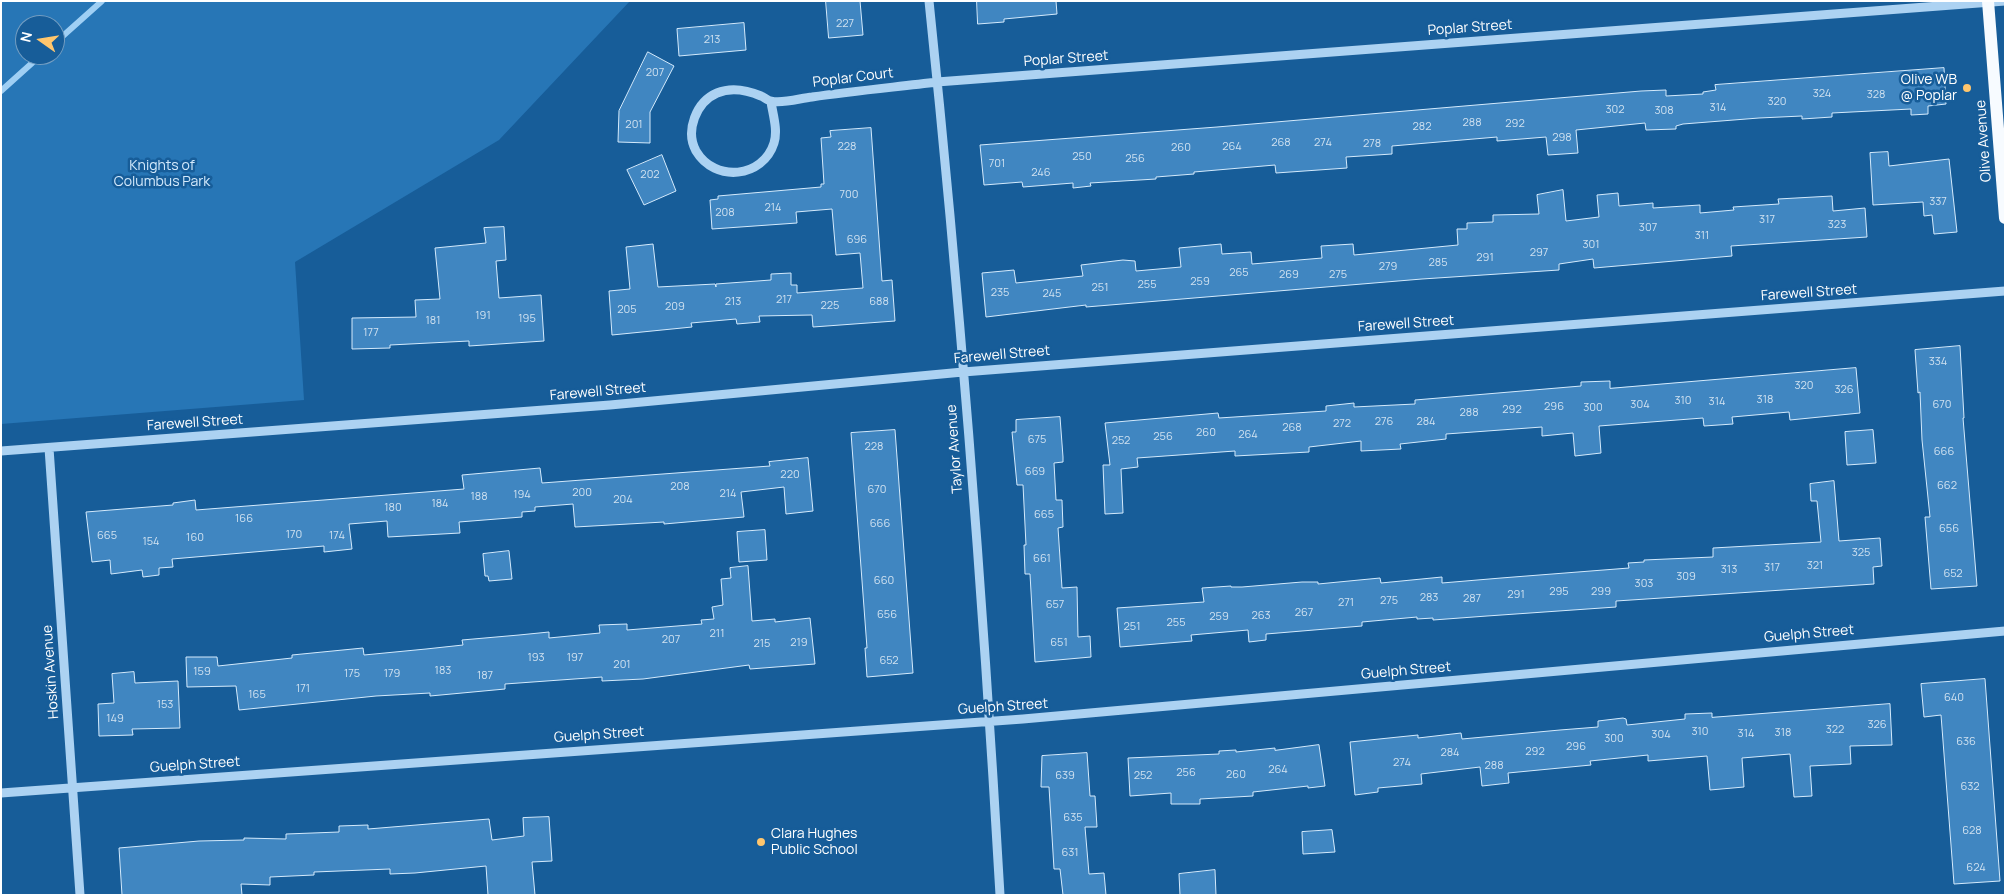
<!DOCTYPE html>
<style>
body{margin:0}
#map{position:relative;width:2006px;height:896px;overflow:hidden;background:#175d99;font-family:Manrope,sans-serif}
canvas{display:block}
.frame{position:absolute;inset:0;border:2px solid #fff;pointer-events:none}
.north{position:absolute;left:15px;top:15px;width:50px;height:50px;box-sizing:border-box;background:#175d99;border:1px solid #749ec2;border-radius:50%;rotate:283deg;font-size:14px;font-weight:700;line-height:20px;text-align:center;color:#fff}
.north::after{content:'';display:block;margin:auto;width:18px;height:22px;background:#ffc66d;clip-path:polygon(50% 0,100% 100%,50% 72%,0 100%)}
</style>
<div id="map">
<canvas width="2006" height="896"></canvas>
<div class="frame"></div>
<div class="north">N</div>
</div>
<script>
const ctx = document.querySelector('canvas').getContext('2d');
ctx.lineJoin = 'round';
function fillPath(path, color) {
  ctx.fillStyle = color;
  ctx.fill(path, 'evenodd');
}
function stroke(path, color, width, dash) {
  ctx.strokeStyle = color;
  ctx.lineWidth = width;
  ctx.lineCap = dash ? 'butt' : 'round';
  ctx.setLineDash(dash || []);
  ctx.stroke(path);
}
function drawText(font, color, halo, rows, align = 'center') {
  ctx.font = font + ' Manrope,sans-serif';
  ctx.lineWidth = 5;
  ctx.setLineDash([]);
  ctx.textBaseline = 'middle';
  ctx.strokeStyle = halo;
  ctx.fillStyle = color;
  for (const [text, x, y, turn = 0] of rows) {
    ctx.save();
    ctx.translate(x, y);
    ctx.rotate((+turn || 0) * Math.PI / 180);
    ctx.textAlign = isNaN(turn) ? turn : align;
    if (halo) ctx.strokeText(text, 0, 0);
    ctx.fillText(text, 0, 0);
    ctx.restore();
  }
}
fillPath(new Path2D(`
 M1,1H630L499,140L295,262L304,400L1,424ZM25,25H55V55H25Z`), '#2776b6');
stroke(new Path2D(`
 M55,43L102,1
 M1,91L41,55`), '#9fcff4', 6);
const building = new Path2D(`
 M826,1H860L863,35L829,38Z
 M977,1H1056L1057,14L1004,19V22L978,24Z
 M744,23L746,50L679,56L677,29Z
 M648,52L674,66L650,112V143L618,142L619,111Z
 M1944,68L1946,104L1928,106V114L1911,115V109L1832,113V117L1802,119V116L1759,118L1683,124L1676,126V129L1646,130L1645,123L1576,130L1578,153L1548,155L1546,137L1497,141V137L1392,146V154L1346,157L1347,168L1276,173L1275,165L1194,172V174L1156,177V179L1090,183L1091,186L1073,188V183L1023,187L1022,182L984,185L980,145L1217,127L1641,91L1666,90V96L1703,94V92L1716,90L1715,85Z
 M871,128L882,281L892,280L895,321L813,327L812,315L759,316L760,322L737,324L736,319L691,323L692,327L612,335L609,291L630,289L626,247L653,244L658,287L715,284L716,287V284L771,280V274L791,273V285H797V293L863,288L860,253L836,255L832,209L796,212L797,223L712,229L710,200L718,199V196L821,187V184H824L821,138L831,137L830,131Z
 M1888,152L1889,166L1949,159L1957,232L1934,234L1932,215L1924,216L1923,202L1873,205L1870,153Z
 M662,155L676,191L644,205L627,170Z
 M1563,190L1566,221L1599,217L1597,195L1618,193L1619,206L1653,203V208L1700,205V213L1734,210L1733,207L1779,204L1778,199L1832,196L1833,211L1865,208L1867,237L1731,246L1732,256L1594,268L1593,259L1559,264V270L1422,279L1086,307V305L986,317L982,273L1014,270L1016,283L1083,276L1081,265L1123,260L1135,261L1136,271L1181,267L1179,248L1221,244L1222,254L1251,252L1252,264L1322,258L1321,246L1353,244L1354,255L1458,245L1457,229H1467V223L1493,222V215L1539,214L1537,195Z
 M504,227L506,260L496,261L499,298L541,295L544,341L469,346V341L390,345V348L352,349V318L416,317L415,300L440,299L435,248L486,243L484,228Z
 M1960,346L1964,418H1963L1977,586L1931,589L1925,517H1930L1922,440L1920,392L1918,393L1915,350Z
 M1856,368L1860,413L1790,420L1789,412L1732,417L1733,424L1704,426L1703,418L1599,426L1601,453L1575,456L1573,433L1542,436V427L1446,434V439L1400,444L1401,449L1361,451V441L1309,447V452L1235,456V451L1137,458L1138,467L1121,469L1123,513L1105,514L1103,465H1110L1105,423L1218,413L1219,418L1326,411V406L1354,403V407L1415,404V400L1581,386V382L1610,381V388Z
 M1060,417L1063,457V462L1054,463L1056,500H1062L1063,527L1058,528L1062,588L1077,587L1078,637L1090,636L1091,657L1035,662L1030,574H1025L1024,545H1026L1023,485H1017L1012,432H1016V420Z
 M895,430L913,673L867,677L865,648H867L851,433Z
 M1873,430L1876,463L1847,465L1845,432Z
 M808,458L813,511L786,514L784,487L741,492L744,517L664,524V522L575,527L573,504L535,507V511L522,512V517L459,522L460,533L388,537L387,521L349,524L352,549L324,552V546L172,559L173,567L159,568V575L143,577L142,570L111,574L110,560L92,562L86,512L173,505V503L195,500L196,510L464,489L462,475L540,468L542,483L770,466L769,462Z
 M1834,481L1839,541L1880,538L1882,566L1873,567L1874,584L1616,601V607L1487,616L1433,620V618L1417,619V617L1362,622V626L1266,634V640L1249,642L1248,630L1191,635L1192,641L1120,647L1117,608L1204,602L1202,588L1231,586V587H1242L1302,582H1318V584L1380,578L1381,583L1442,577V583L1501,578L1629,568L1628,563L1644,562V560L1713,557V548L1821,542L1817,501H1811L1810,484Z
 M765,530L767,560L739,562L737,532Z
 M509,551L512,579L489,581L488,576H485L483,554Z
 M748,566L752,621L775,619V622L810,618L815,664L750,669L749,665L643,679L602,681V677L505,684V689L430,696V693L376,696L239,710L236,686L187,687L186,657H217L218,666L292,658V655L363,648L364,655L426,649L463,645L462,640L519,635L549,632V638L600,633L599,625L627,624V630L702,624L701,620L714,619L712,607L723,605L721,579L731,578L730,568Z
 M134,672L135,683L178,681L180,728L132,729L133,735L99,736L98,704L114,703L112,674Z
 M1985,679L2000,881L1954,884L1941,715L1924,717L1921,684Z
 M1890,704L1892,745L1850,746L1851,764L1810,766L1812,796L1794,797L1790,754L1742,758L1744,787L1710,790L1707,756L1648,761V755L1590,761L1591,765L1508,773L1509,783L1482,786L1480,767L1421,774L1422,784L1378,788V792L1355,795L1350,742L1418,735V738L1461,733L1462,739L1560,730L1598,727V721L1623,718L1626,719L1627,725L1685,719V714L1712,713V717Z
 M1319,745L1325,786L1308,788V786L1253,792V796L1200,799V804H1171V793L1130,796L1128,758L1219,754V751L1236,750V752L1275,748V750Z
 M1087,753L1090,796H1095L1097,827H1085L1089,874L1104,873L1106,895H1063L1060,869H1054L1049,787H1041L1042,756Z
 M549,817L552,861L532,862L535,895H488L486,866L415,873L390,874V869L314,872V875L270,877V885L241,884L242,895H122L119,848L199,841L244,840V838L286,839V834L339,832V826L368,825V829L489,819L492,840L524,836L523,818Z
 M1332,830L1335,852L1303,854L1302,832Z
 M1215,870L1216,895H1180L1179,874Z`);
fillPath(building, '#4086c1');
stroke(building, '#d4eafc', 1);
stroke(new Path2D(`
 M929,1C960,298 983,597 1000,895
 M771,102C773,115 778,130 774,143C763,178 715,183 696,151C685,131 696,102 717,93C731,87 747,90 761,96C764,97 768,101 771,101C782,104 801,98 812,97C854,91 896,87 937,82L2005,1
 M49,448L80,895
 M1,451L610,405L963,372L2005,291
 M1,793L1023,719L2005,631`), '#acd2f2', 9);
stroke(new Path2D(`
 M1988,1L2005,218`), '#f7fbff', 12);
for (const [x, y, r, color] of [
 [1967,88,5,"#ffc66d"],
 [761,842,5,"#ffc66d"]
]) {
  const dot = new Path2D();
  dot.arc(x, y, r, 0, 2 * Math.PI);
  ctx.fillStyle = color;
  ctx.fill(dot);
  stroke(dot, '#175d99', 2);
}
drawText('11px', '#cfe1f0', null, [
 ["227",845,24],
 ["213",712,40],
 ["207",655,73],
 ["324",1822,94],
 ["328",1876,95],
 ["320",1777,102],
 ["314",1718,108],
 ["302",1615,110],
 ["308",1664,111],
 ["288",1472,123],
 ["292",1515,124],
 ["201",634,125],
 ["282",1422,127],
 ["298",1562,138],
 ["268",1281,143],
 ["274",1323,143],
 ["278",1372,144],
 ["228",847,147],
 ["264",1232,147],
 ["260",1181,148],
 ["250",1082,157],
 ["256",1135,159],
 ["701",997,164],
 ["246",1041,173],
 ["202",650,175],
 ["700",849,195],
 ["337",1938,202],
 ["214",773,208],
 ["208",725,213],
 ["317",1767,220],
 ["323",1837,225],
 ["307",1648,228],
 ["311",1702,236],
 ["696",857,240],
 ["301",1591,245],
 ["297",1539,253],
 ["291",1485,258],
 ["285",1438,263],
 ["279",1388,267],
 ["265",1239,273],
 ["269",1289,275],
 ["275",1338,275],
 ["259",1200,282],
 ["255",1147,285],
 ["251",1100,288],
 ["235",1000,293],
 ["245",1052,294],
 ["217",784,300],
 ["213",733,302],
 ["688",879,302],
 ["225",830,306],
 ["209",675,307],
 ["205",627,310],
 ["191",483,316],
 ["195",527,319],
 ["181",433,321],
 ["177",371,333],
 ["334",1938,362],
 ["320",1804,386],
 ["326",1844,390],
 ["318",1765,400],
 ["310",1683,401],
 ["314",1717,402],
 ["304",1640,405],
 ["670",1942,405],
 ["296",1554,407],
 ["300",1593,408],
 ["292",1512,410],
 ["288",1469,413],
 ["276",1384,422],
 ["284",1426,422],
 ["272",1342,424],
 ["268",1292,428],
 ["260",1206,433],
 ["264",1248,435],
 ["256",1163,437],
 ["675",1037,440],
 ["252",1121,441],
 ["228",874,447],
 ["666",1944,452],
 ["669",1035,472],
 ["220",790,475],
 ["662",1947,486],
 ["208",680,487],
 ["670",877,490],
 ["200",582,493],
 ["214",728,494],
 ["194",522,495],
 ["188",479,497],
 ["204",623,500],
 ["184",440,504],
 ["180",393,508],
 ["665",1044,515],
 ["166",244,519],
 ["666",880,524],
 ["656",1949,529],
 ["170",294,535],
 ["665",107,536],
 ["174",337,536],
 ["160",195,538],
 ["154",151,542],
 ["325",1861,553],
 ["661",1042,559],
 ["321",1815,566],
 ["317",1772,568],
 ["313",1729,570],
 ["652",1953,574],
 ["309",1686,577],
 ["660",884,581],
 ["303",1644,584],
 ["295",1559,592],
 ["299",1601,592],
 ["291",1516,595],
 ["283",1429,598],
 ["287",1472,599],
 ["275",1389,601],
 ["271",1346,603],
 ["657",1055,605],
 ["267",1304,613],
 ["656",887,615],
 ["263",1261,616],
 ["259",1219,617],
 ["255",1176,623],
 ["251",1132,627],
 ["211",717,634],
 ["207",671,640],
 ["219",799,643],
 ["651",1059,643],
 ["215",762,644],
 ["193",536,658],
 ["197",575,658],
 ["652",889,661],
 ["201",622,665],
 ["183",443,671],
 ["159",202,672],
 ["175",352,674],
 ["179",392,674],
 ["187",485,676],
 ["171",303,689],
 ["165",257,695],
 ["640",1954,698],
 ["153",165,705],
 ["149",115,719],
 ["326",1877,725],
 ["322",1835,730],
 ["310",1700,732],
 ["318",1783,733],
 ["314",1746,734],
 ["304",1661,735],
 ["300",1614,739],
 ["636",1966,742],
 ["296",1576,747],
 ["292",1535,752],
 ["284",1450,753],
 ["274",1402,763],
 ["288",1494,766],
 ["264",1278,770],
 ["256",1186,773],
 ["260",1236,775],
 ["639",1065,776],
 ["252",1143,776],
 ["632",1970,787],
 ["635",1073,818],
 ["628",1972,831],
 ["631",1070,853],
 ["624",1976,868]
]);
drawText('14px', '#fff', '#175d99', [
 ["Poplar Street",1470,28,-4],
 ["Poplar Street",1066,59,-4],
 ["Poplar Court",853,78,-7],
 ["Olive Avenue",1984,141,-94],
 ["Farewell Street",1809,293,-4],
 ["Farewell Street",1406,324,-4],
 ["Farewell Street",1002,355,-5],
 ["Farewell Street",598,392,-5],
 ["Farewell Street",195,423,-4],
 ["Taylor Avenue",955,449,-94],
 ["Guelph Street",1809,634,-5],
 ["Guelph Street",1406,671,-5],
 ["Hoskin Avenue",51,672,-94],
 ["Guelph Street",1003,707,-4],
 ["Guelph Street",599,735,-4],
 ["Guelph Street",195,765,-4]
]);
drawText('14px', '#fff', '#175d99', [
 ["Olive WB",1957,80],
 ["@ Poplar",1957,96],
 ["Clara Hughes",771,834,"left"],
 ["Public School",771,850,"left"]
], 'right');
drawText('14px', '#d4eafc', '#175d99', [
 ["Knights of",162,166],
 ["Columbus Park",162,182]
]);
</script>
